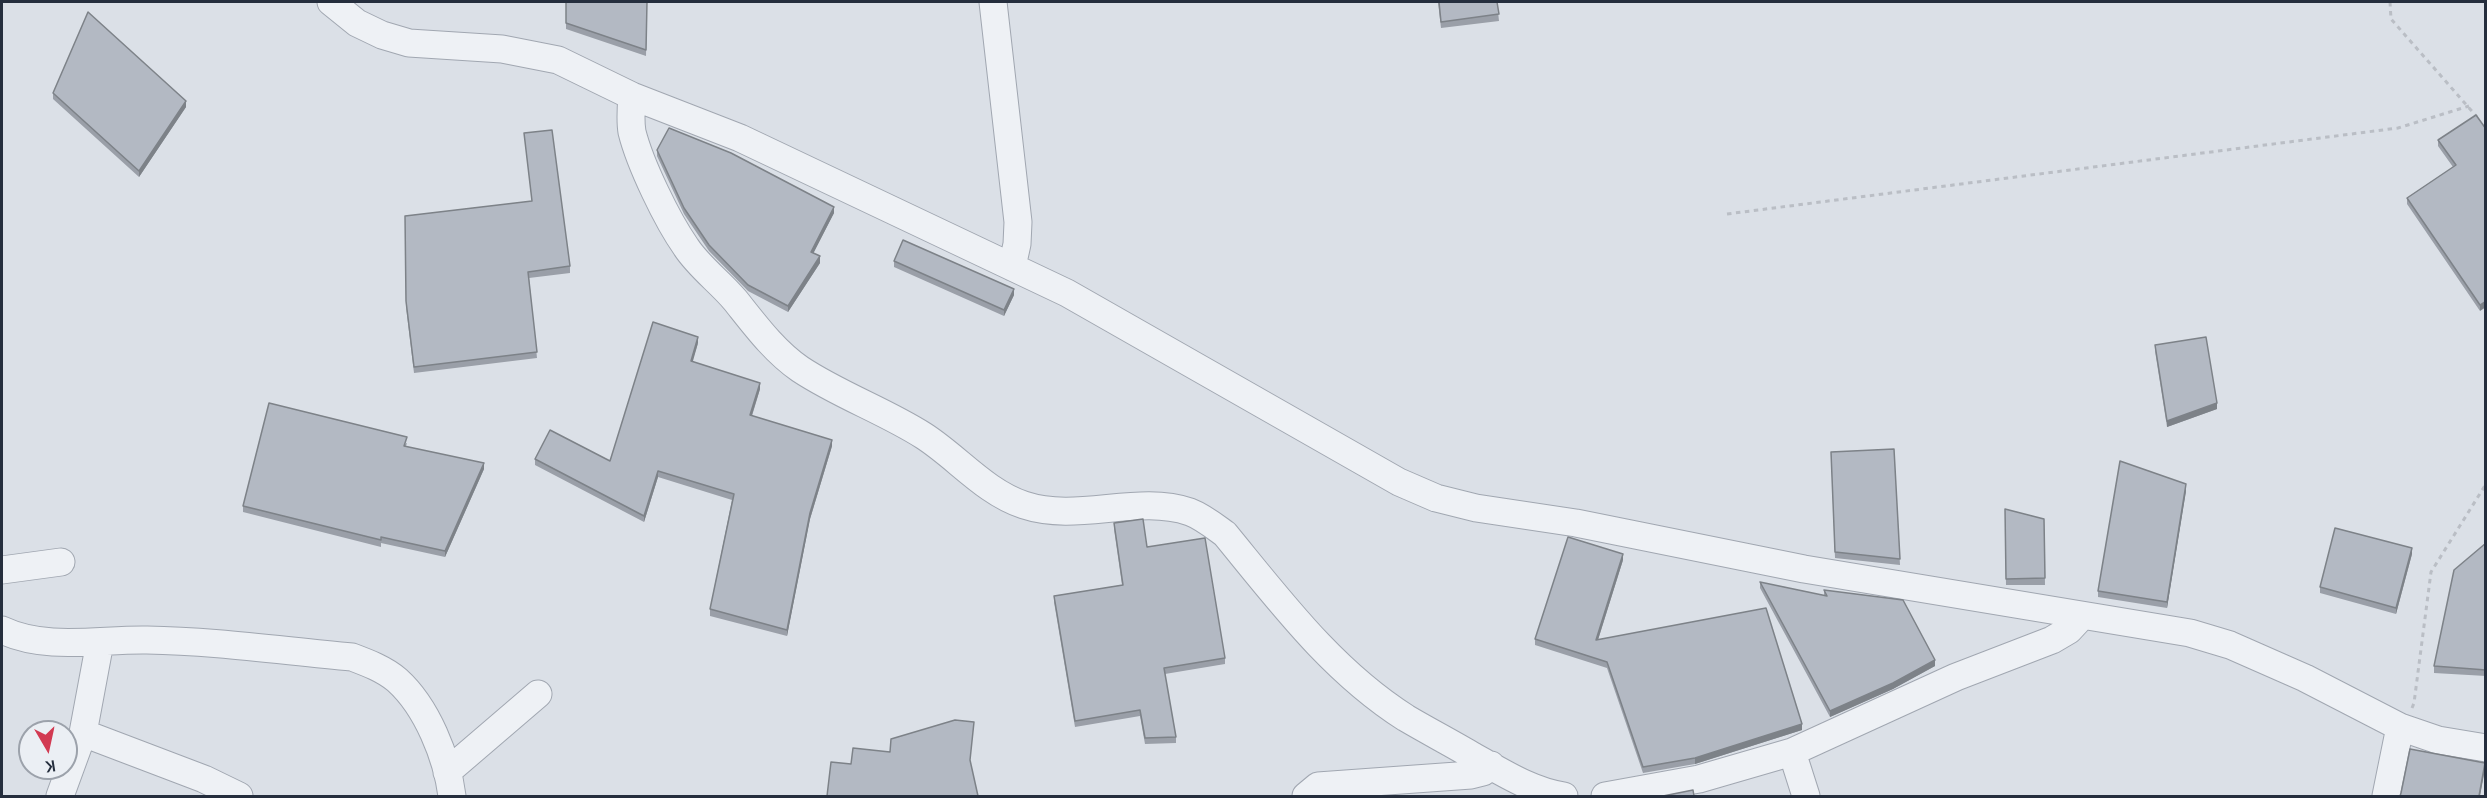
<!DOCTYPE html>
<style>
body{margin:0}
#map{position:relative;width:2487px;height:798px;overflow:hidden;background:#dbe0e7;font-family:Cabin,sans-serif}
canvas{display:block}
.frame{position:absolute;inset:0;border:3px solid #252e3d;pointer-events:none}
.north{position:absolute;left:18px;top:720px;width:60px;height:60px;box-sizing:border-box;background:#ebeff4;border:2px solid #9ca2ab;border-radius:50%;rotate:171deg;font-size:16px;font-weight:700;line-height:24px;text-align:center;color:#252e3d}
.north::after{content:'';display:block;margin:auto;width:21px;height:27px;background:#d23a52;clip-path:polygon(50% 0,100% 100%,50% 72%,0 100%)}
</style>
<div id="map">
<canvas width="2487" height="798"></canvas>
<div class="frame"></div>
<div class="north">K</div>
</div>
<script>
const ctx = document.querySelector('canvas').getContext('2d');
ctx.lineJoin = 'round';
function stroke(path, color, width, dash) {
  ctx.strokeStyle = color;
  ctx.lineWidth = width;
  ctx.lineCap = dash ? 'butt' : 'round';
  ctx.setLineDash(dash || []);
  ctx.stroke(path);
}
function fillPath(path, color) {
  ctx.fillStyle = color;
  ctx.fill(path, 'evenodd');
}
const minor = new Path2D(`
 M331,2L357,23L382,35L409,43L502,49L558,60L632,96L740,138L1067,293L1399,482L1436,498L1476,508L1576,523L1804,569L2190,633L2230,645L2305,678L2400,727L2438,740L2486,748
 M993,2L1018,222L1017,244L1012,267
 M632,96C631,108 630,120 632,132C640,164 667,220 686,247C699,267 720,282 735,300C755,325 774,351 800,369C839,395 885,411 924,436C958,458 985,492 1024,505C1078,523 1137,494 1190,512C1203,517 1214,526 1225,534C1280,601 1332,671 1406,718C1428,731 1451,743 1473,756C1502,772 1531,791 1564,796
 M2,570L61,562
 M2,630C46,651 100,639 147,640C215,641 284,651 352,657C368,663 384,669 397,680C427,707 447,757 452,796
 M83,733L204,779L239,796
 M1792,752L1806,796
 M447,772L538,694
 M60,796L83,733L100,642
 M1306,796L1318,786L1471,775L1483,772L1491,765
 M1605,796L1699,779L1792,752L1956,677L2052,640L2069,630L2082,616
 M2386,796L2400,727`);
stroke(minor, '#a1a7b1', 29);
stroke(new Path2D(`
 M2390,2L2391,19L2477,117
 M1727,214L2398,128L2469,106
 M2412,708L2414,703L2431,572L2486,484`), '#babec5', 3, [4.5, 4.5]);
stroke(minor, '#eef1f5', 27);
fillPath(new Path2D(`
 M566,2H647L646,56L566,29Z
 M1438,2H1497L1499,21L1441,28Z
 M53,93L186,107L139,177L53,99Z
 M2486,129L2480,311L2407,204V198L2453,167L2438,146V140Z
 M524,133L570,266V273L529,278L537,358L414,373L406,307L405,216L532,201Z
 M657,150L834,213L813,253L820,263L788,312L748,291L709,251L684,214L657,156Z
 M894,261L1014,295L1004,316L894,267Z
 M698,343L692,362L760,389L752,416L832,446L810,519L787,636L710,616V609L732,500L658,477L644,522L535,465V459L610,461Z
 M2155,345L2217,409L2167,427L2155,351Z
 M407,443L406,446L484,469L445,557L381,543V547L243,512V506Z
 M1894,449L1900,565L1835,558L1831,452Z
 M2186,491L2167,608L2098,597V591Z
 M2005,509L2044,519L2045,585H2006Z
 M1114,523L1147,547L1225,658V664L1165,674L1176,737V743L1145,744L1140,716L1075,727L1054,602V596L1122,585L1114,529Z
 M2486,543V676L2434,673V666Z
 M2412,554L2396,614L2320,593V587Z
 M1623,560L1598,640L1802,730L1695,764L1643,773L1607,668L1535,645V639Z
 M1760,582L1824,596V590L1935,666L1893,689L1830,717L1760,588Z`), '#9a9fa8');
fillPath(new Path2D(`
 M186,101V107L139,177V171Z
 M834,207V213L811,258V252Z
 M820,256V263L788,312V306Z
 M1014,289V295L1004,316V310Z
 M2486,301V307L2480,311V305Z
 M698,337V343L691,368V361Z
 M760,383V389L750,421V415Z
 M2217,403V409L2167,427V421Z
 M832,440V446L810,519L787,636V630L810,513Z
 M484,463V469L445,557V551Z
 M658,471V477L644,522V516Z
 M2186,484V491L2167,608V602Z
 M2412,548V554L2396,614V608Z
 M1623,554V560L1596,646V640Z
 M1935,660V666L1893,689L1830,717V711Z
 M1802,724V730L1695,764V758Z
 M2485,763V769L2480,796H2479Z`), '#7d8288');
const building = new Path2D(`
 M566,2H647L646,50L566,23Z
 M1439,2H1497L1499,14L1441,22Z
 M88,12L186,101L139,171L53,93Z
 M2476,115L2486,129V301L2480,305L2407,198L2456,165L2438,140Z
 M669,128L731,153L834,207L811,252L820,256L788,306L748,285L709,245L684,208L657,150Z
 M552,130L570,266L528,272L537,352L414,367L406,301L405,216L532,201L524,133Z
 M903,240L1014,289L1004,310L894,261Z
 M653,322L698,337L691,361L760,383L750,415L832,440L810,513L787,630L710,609L734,494L658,471L644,516L535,459L550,430L610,461Z
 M2206,337L2217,403L2167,421L2155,345Z
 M269,403L407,437L404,446L484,463L445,551L381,537V540L243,506Z
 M1894,449L1900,559L1835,552L1831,452Z
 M2120,461L2186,484L2167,602L2098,591Z
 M2005,509L2044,519L2045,578L2006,579Z
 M1143,519L1147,547L1205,538L1225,658L1164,668L1176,737L1145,738L1140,710L1075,721L1054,596L1123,585L1114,523Z
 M2335,528L2412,548L2396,608L2320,587Z
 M1568,537L1623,554L1596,640L1766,608L1802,724L1695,758L1643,767L1607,662L1535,639Z
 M2486,543V670L2434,666L2454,570Z
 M1760,582L1827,596L1824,590L1903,600L1935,660L1893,683L1830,711Z
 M955,720L974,722L970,760L978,796H827L831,762L851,764L853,748L890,752L891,739Z
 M2410,749L2485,763L2479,796H2400L2401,793Z
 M1693,790L1694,796H1663Z`);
fillPath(building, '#b3b9c3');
stroke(building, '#7d8288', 1.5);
</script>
